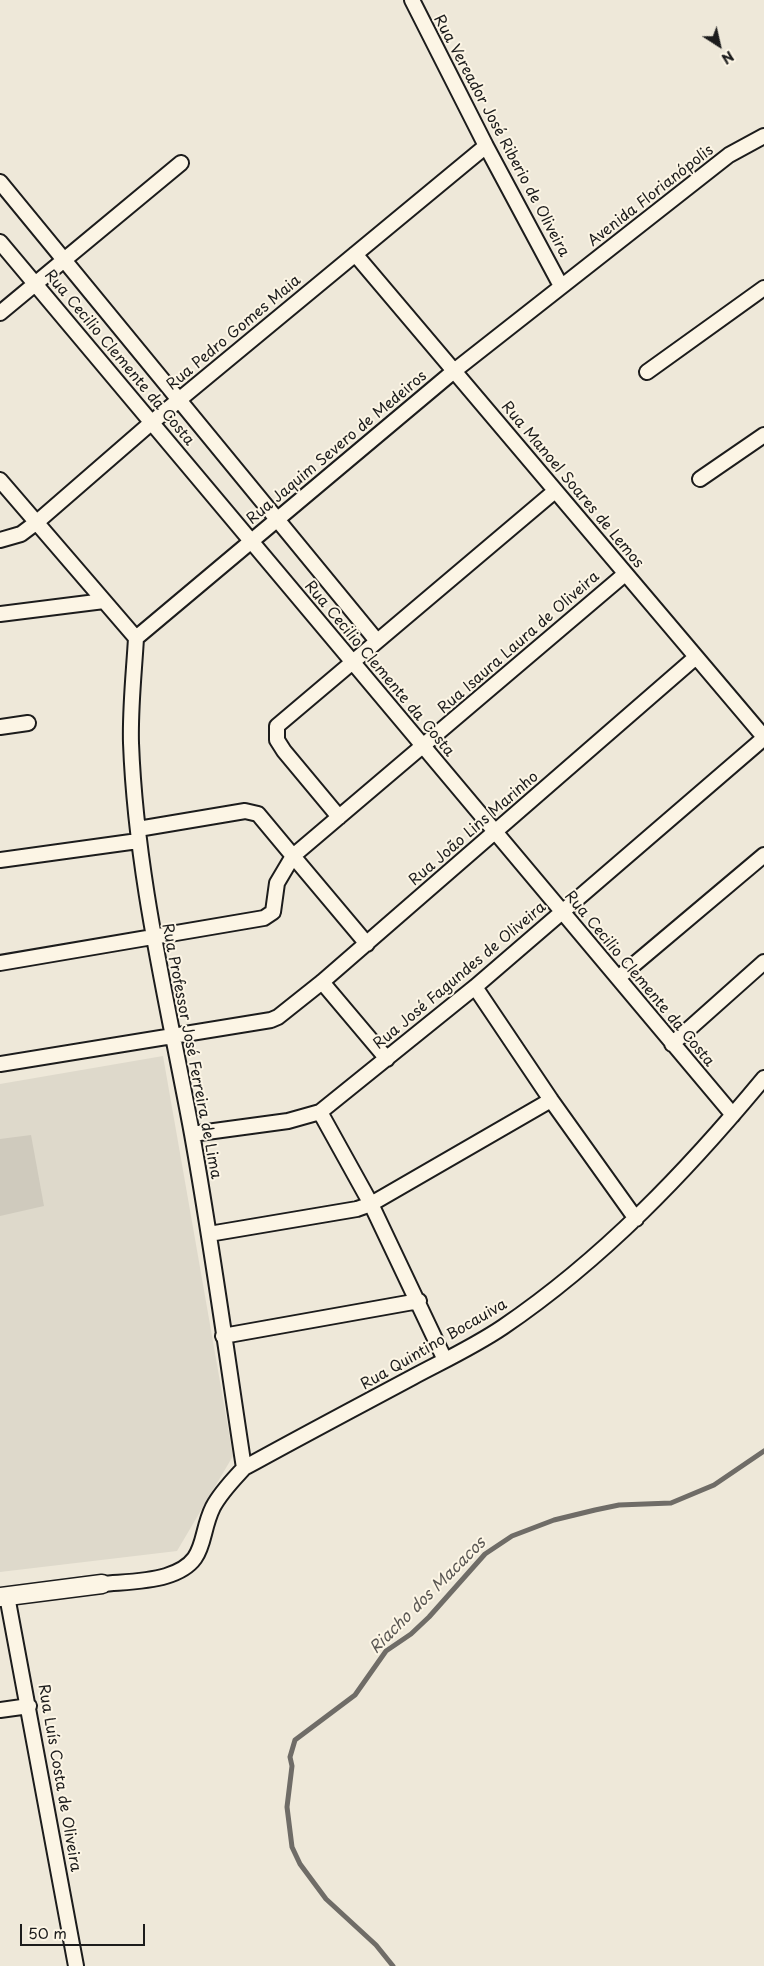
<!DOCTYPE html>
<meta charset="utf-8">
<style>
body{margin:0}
#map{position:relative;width:764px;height:1966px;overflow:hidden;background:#eee8d9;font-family:"Playpen Sans",sans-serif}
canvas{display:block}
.north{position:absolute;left:694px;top:20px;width:50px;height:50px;-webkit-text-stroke:4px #fcf5e5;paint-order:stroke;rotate:145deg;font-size:14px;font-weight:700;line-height:20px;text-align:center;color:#1c1c1c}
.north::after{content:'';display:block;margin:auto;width:18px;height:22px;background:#1c1c1c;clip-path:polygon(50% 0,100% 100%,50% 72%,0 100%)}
.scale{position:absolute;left:20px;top:1924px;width:125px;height:22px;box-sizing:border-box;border:2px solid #1c1c1c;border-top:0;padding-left:6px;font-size:15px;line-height:18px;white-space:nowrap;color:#1c1c1c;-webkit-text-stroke:4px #fcf5e5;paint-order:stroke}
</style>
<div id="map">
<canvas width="764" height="1966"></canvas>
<div class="north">N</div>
<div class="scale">50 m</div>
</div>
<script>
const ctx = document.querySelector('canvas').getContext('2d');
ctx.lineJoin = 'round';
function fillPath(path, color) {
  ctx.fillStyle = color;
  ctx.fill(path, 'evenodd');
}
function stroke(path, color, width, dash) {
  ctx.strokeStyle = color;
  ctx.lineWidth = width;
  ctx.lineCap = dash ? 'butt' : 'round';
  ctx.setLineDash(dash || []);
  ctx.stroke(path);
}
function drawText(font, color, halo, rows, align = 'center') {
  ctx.font = font + ' "Playpen Sans",sans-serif';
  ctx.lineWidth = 4;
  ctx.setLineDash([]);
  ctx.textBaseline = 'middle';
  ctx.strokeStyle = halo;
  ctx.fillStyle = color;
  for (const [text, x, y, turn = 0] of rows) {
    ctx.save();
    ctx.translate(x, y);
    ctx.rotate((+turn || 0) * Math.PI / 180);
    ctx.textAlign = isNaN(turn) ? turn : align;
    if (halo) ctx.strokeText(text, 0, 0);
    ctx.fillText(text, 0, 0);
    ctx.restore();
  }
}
fillPath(new Path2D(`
 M163,1056L233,1456L177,1551L0,1572V1084Z`), '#ded9cb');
fillPath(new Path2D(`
 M31,1135L44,1206L0,1216V1139Z`), '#cfcabd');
stroke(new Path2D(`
 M393,1966L376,1945L326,1899L300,1864L292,1847L287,1807L292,1766L290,1757L295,1740L355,1695L386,1651L411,1634L429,1617L485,1554L512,1536L554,1520L595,1510L619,1505L671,1503L714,1485L764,1451`), '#6f6c67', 5);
const minor = new Path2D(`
 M412,0L486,146L561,286
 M0,182L377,641
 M0,242L733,1115
 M355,254L764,737
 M0,313L181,163
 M647,372L764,288
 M700,479L764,435
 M0,480L136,638
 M0,540L21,534L37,522L151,423L486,146
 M0,614L104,601
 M136,638C134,673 130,708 131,743C136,876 168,1004 192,1134C212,1245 227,1357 244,1468
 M136,638L454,371L729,155L764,136
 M0,727L28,723
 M339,817L284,751L277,740V726L555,491
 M0,860L138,841
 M367,944L293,856L625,574
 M0,963L264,918L273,912L277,883L293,856L258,814L245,811L138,829
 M618,978L764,855
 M322,982L387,1059
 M475,987L551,1100L636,1219
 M672,1044L764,962
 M0,1064L271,1020L278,1017L322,982L696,657
 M320,1112L371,1204L445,1360
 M192,1134L288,1121L320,1112L475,987L764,738
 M209,1234L357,1209L371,1204L551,1100
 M223,1336L419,1301
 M102,1584C123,1582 146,1582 166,1576C209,1563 198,1537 213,1507C221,1492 233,1480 244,1468C300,1437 357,1407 413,1377C443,1361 475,1346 503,1327C603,1259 687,1171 764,1078
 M7,1596L76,1966
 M0,1710L29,1706`);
const tertiary = new Path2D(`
 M0,1597L102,1584`);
stroke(minor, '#1c1c1c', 18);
stroke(tertiary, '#1c1c1c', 21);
stroke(minor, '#fcf5e5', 14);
stroke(tertiary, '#fcf5e5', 18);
drawText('15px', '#1c1c1c', '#fcf5e5', [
 ["Rua Vereador José Riberio de Oliveira",501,136,62],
 ["Avenida Florianópolis",651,196,-38],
 ["Rua Pedro Gomes Maia",234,333,-40],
 ["Rua Cecilio Clemente da Costa",119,358,50],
 ["Rua Jaquim Severo de Medeiros",337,448,-40],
 ["Rua Manoel Soares de Lemos",572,485,50],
 ["Rua Isaura Laura de Oliveira",519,643,-41],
 ["Rua Cecilio Clemente da Costa",379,669,50],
 ["Rua João Lins Marinho",474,829,-41],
 ["Rua José Fagundes de Oliveira",460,976,-40],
 ["Rua Cecilio Clemente da Costa",639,979,50],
 ["Rua Professor José Ferreira de Lima",191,1051,79],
 ["Rua Quintino Bocauiva",434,1345,-30],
 ["Rua Luís Costa de Oliveira",59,1778,80]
]);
drawText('italic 16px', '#5b5854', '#fcf5e5', [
 ["Riacho dos Macacos",428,1596,-45]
]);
</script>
